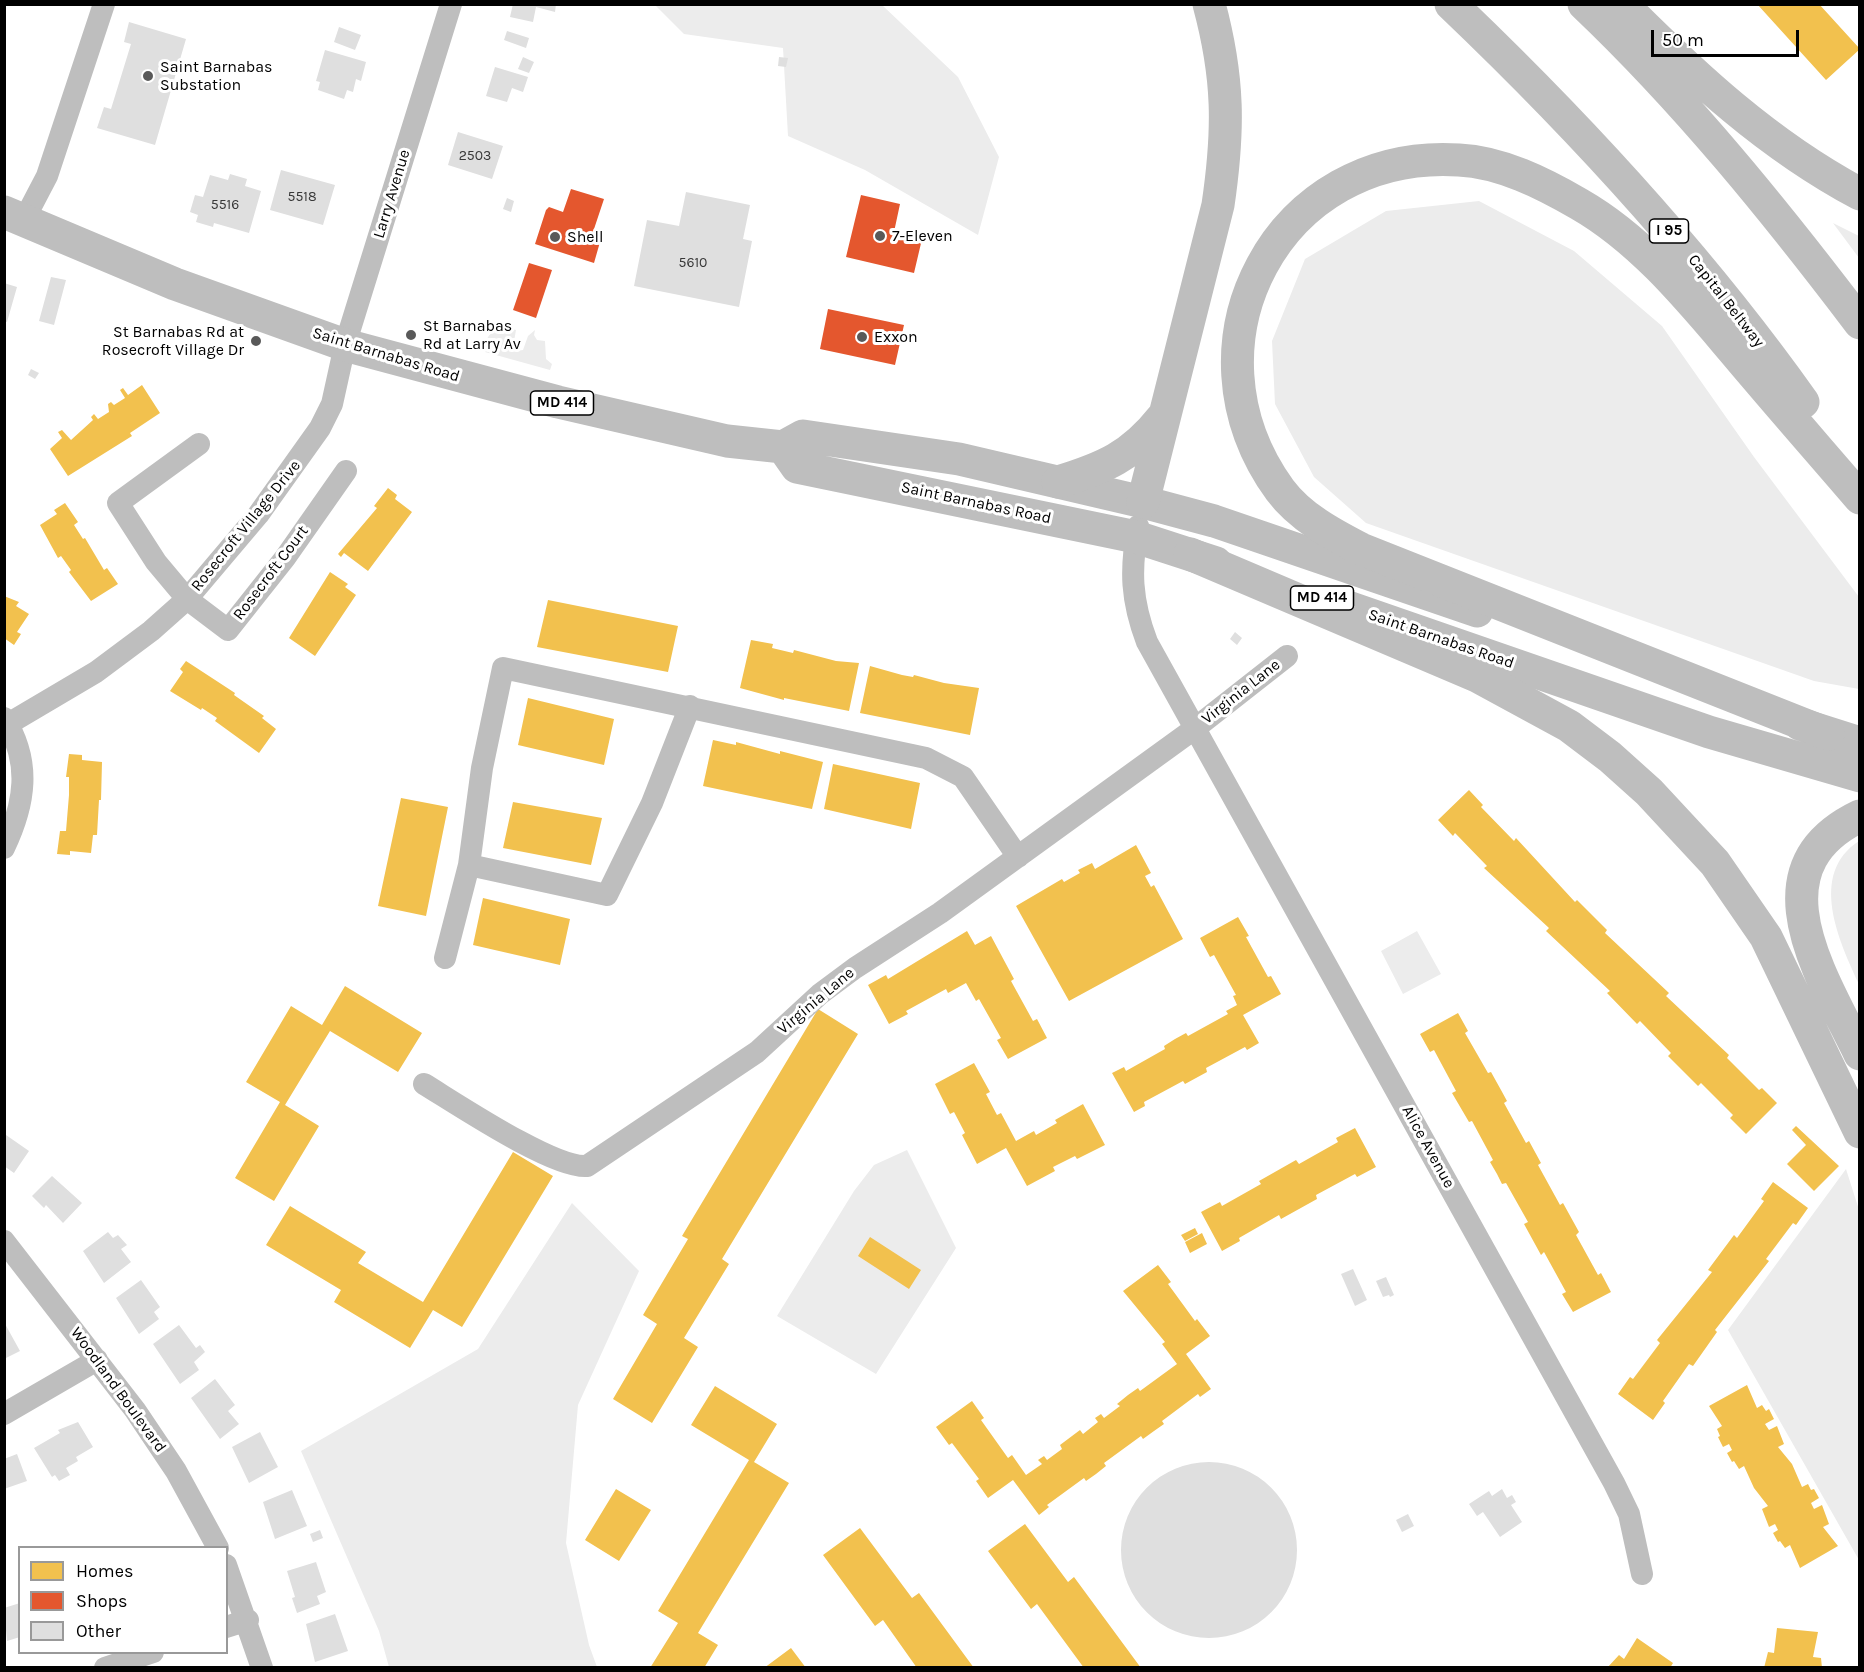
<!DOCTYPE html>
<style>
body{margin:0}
#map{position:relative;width:1864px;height:1672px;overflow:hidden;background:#fff;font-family:Karla,sans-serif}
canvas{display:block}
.frame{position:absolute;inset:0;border:6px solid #000;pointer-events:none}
.legend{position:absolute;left:18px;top:1546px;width:210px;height:108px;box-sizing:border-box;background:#fff;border:2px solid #999;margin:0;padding:8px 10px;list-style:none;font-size:18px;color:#000}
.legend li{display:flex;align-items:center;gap:12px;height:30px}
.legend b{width:30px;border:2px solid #999}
.scale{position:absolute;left:1651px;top:30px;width:148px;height:27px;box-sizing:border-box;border:3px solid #000;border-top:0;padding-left:8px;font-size:18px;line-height:21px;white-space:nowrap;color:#000;-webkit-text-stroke:4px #fff;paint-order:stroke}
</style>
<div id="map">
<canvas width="1864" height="1672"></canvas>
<div class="frame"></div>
<ul class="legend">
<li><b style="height:16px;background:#f2c14e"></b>Homes</li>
<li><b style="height:16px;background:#e4572e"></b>Shops</li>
<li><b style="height:16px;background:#dfdfdf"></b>Other</li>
</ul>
<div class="scale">50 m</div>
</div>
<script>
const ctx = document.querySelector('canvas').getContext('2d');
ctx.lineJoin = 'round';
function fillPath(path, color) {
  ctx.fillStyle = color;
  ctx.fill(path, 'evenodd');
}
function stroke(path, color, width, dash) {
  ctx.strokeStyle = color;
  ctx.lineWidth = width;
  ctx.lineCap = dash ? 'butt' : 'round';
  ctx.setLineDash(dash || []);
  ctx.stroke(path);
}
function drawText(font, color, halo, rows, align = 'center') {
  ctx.font = font + ' Karla,sans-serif';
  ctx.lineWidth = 6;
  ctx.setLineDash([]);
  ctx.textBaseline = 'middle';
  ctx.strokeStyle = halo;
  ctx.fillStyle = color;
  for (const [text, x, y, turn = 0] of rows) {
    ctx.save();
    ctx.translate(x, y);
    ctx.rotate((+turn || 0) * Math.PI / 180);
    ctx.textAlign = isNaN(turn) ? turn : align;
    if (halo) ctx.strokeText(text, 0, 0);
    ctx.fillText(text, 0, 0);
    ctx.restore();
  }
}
fillPath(new Path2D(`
 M655,5H882L958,77L999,157L978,235L865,170L788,136L783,48L684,34Z
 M1479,201L1574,251L1662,326L1754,457L1859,597V689L1814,681L1366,523L1314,477L1275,404L1272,341L1305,259L1386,211Z
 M1833,223L1859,236V258Z
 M504,327L516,330L513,347L517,351L523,350L528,336L535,330L534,335L537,340L545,341L546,359L552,364L550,370L485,352C484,338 490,331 504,327Z
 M1859,841V984C1839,941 1808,874 1859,841Z
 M1417,931L1441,974L1403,994L1381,951Z
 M907,1150L956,1248L876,1374L777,1316L854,1191L874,1165Z
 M1846,1169L1860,1213L1859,1560L1728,1330Z
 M572,1203L639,1271L578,1405L566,1543L589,1645L597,1667H389L379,1631L301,1451L478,1349Z`), '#ececec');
fillPath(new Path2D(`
 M1757,4H1819L1860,49L1826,80Z
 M142,385L160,413L130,433L132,436L68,476L50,449L62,438L58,432L62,430L71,440L93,420L91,417L94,414L98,419L109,412L108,404L111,402L114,405L125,398L120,390L123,388L128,395Z
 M388,488L397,495L395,499L412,512L368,571L344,553L341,557L338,554L377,508L374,506Z
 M65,503L78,522L74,525L83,539L85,538L104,570L107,568L118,584L91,601L69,572L71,570L61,556L58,558L40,525L57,514L54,510Z
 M330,572L348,584L345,587L356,595L315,656L289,638Z
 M4,596L19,602L16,606L29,614L17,632L21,634L14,645L4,638Z
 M548,600L678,626L668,672L537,647Z
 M751,640L773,644L772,648L793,653L794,650L836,661L859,663L849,711L784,698V700L740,688Z
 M186,661L235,693L234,695L264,716L262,718L276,729L259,753L215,721L217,718L202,708L201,710L170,691L183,672L180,669Z
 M870,666L902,675L913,677L914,675L944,683L979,688L970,735L860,713Z
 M528,698L614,719L604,765L518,745Z
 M713,740L736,745V742L780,754V751L823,762L812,809L703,786Z
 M69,754L82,755V760L102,762L101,800H99L97,835H93L91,853L70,851V855L57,854L60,831H66L69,795V777H66Z
 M833,764L920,783L911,829L824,809Z
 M1469,790L1483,805L1481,807L1514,841L1516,838L1575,902L1577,900L1607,930L1605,933L1669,993L1666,996L1729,1055L1727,1058L1759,1090L1762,1088L1777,1103L1746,1134L1730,1118L1733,1115L1701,1083L1698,1086L1668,1056L1671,1053L1640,1021L1637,1024L1607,993L1610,991L1546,931L1549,928L1484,868L1487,866L1455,833L1453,836L1438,820Z
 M401,798L448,807L426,916L378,906Z
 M513,802L602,818L591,865L503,848Z
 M1136,845L1151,873L1145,876L1151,887L1154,885L1183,939L1069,1001L1016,906L1062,879L1064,882L1080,873L1078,870L1092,863L1095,869Z
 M483,898L570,919L560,965L473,945Z
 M1238,917L1249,936L1246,937L1268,977L1271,976L1281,994L1243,1015L1259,1043L1247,1050L1245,1047L1206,1068L1207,1072L1185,1084L1183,1081L1144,1102L1145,1106L1134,1112L1112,1073L1124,1067L1126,1071L1165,1049L1164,1046L1175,1039L1186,1033L1188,1036L1228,1014L1226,1011L1237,1005L1233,996L1236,995L1214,955L1210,957L1200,938Z
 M967,931L975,945L991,936L1014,979L1011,981L1033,1021L1037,1019L1047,1038L1008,1059L997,1040L1001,1038L979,999L976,1001L966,983L948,993L946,989L906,1011L908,1014L889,1024L868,985L886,975L888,979Z
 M345,986L422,1033L398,1072L330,1031L285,1105L319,1126L274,1201L235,1178L280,1102L246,1082L291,1006L322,1025Z
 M818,1009L858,1034L722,1259L729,1264L684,1338L698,1347L652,1423L613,1399L657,1324L643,1315L688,1239L682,1236Z
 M1458,1013L1468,1031L1465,1033L1488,1073L1491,1072L1501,1090L1507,1101L1504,1103L1526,1143L1529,1141L1541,1163L1538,1165L1560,1205L1563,1203L1579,1232L1576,1235L1598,1275L1601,1273L1611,1292L1573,1312L1562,1294L1566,1292L1544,1252L1541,1255L1524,1224L1528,1222L1506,1183L1502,1184L1497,1174L1490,1162L1493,1160L1472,1121L1469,1122L1452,1093L1456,1091L1434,1050L1430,1052L1420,1034Z
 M974,1063L990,1092L986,1094L997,1115L1001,1113L1016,1141L1034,1131L1036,1135L1057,1123L1055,1120L1083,1104L1105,1145L1077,1159L1075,1156L1053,1167L1055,1171L1027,1186L1006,1148L977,1164L962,1135L965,1133L954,1112L950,1114L935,1084Z
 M1796,1126L1839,1166L1814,1191L1787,1164L1806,1145L1792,1130Z
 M1355,1128L1376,1167L1357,1177L1355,1174L1316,1195L1317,1199L1281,1219L1279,1215L1239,1238L1240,1241L1222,1251L1201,1212L1220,1202L1222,1206L1261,1184L1259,1181L1296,1160L1299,1164L1338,1142L1336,1138Z
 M513,1152L553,1176L462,1327L433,1310L410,1348L334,1302L341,1290L266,1245L290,1206L366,1252L358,1263L423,1302Z
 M1773,1182L1808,1208L1796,1225L1793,1223L1766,1259L1769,1261L1715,1330L1717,1332L1693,1366L1689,1364L1663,1401L1665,1403L1653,1420L1618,1394L1630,1377L1633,1379L1660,1343L1657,1340L1712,1272L1708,1270L1734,1235L1737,1238L1764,1201L1761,1199Z
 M1195,1228L1198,1234L1185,1241L1181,1235Z
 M1202,1233L1207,1244L1190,1253L1185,1242Z
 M870,1237L921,1270L909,1289L858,1256Z
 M1158,1265L1171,1282L1168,1284L1195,1321L1197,1319L1210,1336L1186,1354L1211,1389L1200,1397L1198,1394L1162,1421L1164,1424L1154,1431L1143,1439L1141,1436L1104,1463L1106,1466L1096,1474L1086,1481L1084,1478L1047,1505L1049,1507L1039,1515L1013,1480L988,1498L976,1481L979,1479L952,1443L949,1445L936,1427L972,1401L984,1418L981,1420L1008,1458L1012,1455L1026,1475L1042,1464L1038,1460L1044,1456L1047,1460L1062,1449L1060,1445L1080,1430L1083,1434L1098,1422L1095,1418L1101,1414L1104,1418L1120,1406L1117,1404L1128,1395L1138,1388L1140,1391L1177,1364L1162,1344L1165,1342L1123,1291Z
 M1747,1385L1757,1408L1762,1405L1766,1411L1769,1409L1774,1419L1765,1424L1769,1430L1777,1426L1784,1444L1778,1447L1792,1464L1802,1487L1808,1484L1811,1490L1814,1489L1819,1498L1811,1503L1814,1509L1822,1505L1829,1524L1823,1527L1838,1546L1800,1568L1790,1545L1785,1548L1780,1541L1778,1542L1773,1533L1778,1530L1775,1524L1769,1527L1762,1509L1768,1506L1754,1488L1744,1466L1739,1469L1734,1461L1732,1462L1727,1453L1732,1450L1729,1444L1723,1447L1718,1437L1720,1436L1717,1429L1722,1426L1709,1406Z
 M715,1386L777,1424L754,1462L789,1483L698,1633L718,1645L704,1668H650L678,1623L658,1611L749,1460L691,1425Z
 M616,1489L651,1510L619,1561L585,1540Z
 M1025,1524L1068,1582L1074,1577L1141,1668H1084L1037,1604L1031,1609L988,1551Z
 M860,1528L912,1598L919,1593L974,1668H917L883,1620L875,1626L823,1555Z
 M1777,1628L1818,1632L1813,1657L1821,1658L1822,1668H1764L1768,1652L1774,1653Z
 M1637,1638L1673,1663L1670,1668H1607L1619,1655L1624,1659Z
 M791,1648L806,1668H764Z`), '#f2c14e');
fillPath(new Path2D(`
 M571,189L604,199L593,232L602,235L594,263L535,244L546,210L549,207L563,212Z
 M861,195L900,204L894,232L922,239L914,273L846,257Z
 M529,263L552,270L536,318L513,310Z
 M828,309L904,325L895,365L820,349Z`), '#e4572e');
fillPath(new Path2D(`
 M513,4H556L555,12L536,7L533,22L510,17Z
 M129,22L186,39L155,145L97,128L104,107L111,109L131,44L124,42Z
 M339,27L361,35L355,50L334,42Z
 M507,31L529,38L526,48L504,40Z
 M325,50L366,62L361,81L356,79L353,92L347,90L344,99L318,90L320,82L316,81Z
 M523,57L534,62L529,73L518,69Z
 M779,57L788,58L786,67L778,66Z
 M495,67L528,77L523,92L512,88L507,102L486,96Z
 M458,132L503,146L492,179L448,165Z
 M281,170L335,185L323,225L270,210Z
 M230,174L247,179L245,186L261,191L249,233L214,223L213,227L196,222L198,215L190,212L195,195L203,197L210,175L228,180Z
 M686,192L750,205L743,239L752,241L739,307L634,286L647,220L679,226Z
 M507,198L514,201L511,212L503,209Z
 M51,277L66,280L54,325L39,321Z
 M4,283L17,287L7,322L4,321Z
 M31,369L39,373L35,379L28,375Z
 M1235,632L1242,638L1237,645L1230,639Z
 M6,1135L29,1151L14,1173L4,1166Z
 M52,1176L82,1203L63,1223L46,1205L44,1208L32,1196Z
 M108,1232L113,1238L118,1235L127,1245L121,1249L131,1262L104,1283L83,1251Z
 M1353,1269L1367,1300L1355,1306L1341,1274Z
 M1386,1277L1394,1295L1390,1297L1389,1295L1383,1297L1376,1281Z
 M141,1280L160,1307L154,1312L159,1319L139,1334L116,1298Z
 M4,1322L20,1351L4,1359Z
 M179,1325L196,1348L200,1345L205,1352L194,1362L199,1370L180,1384L153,1344Z
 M215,1379L235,1405L228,1411L239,1424L220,1439L191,1398Z
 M78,1422L93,1447L76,1457L78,1461L66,1468L70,1475L59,1481L55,1475L52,1477L34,1448L60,1433L58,1430Z
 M260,1432L278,1467L249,1483L232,1447Z
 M17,1454L27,1481L4,1489V1459Z
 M1121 1550a88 88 0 1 1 176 0a88 88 0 1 1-176 0Z
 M1502,1489L1507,1498L1512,1495L1516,1502L1511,1505L1522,1522L1500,1537L1483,1512L1477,1516L1469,1504L1489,1491L1492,1496Z
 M292,1490L307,1526L275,1539L263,1502Z
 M1408,1514L1414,1526L1402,1532L1396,1520Z
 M320,1530L323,1538L313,1542L310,1534Z
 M316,1562L326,1592L317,1596L320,1604L297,1613L292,1598L295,1597L287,1571Z
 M20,1603V1637L7,1641L4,1608Z
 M335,1614L348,1651L315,1662L306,1624Z`), '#dfdfdf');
stroke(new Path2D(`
 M24,220L47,176L104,4
 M199,444L118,503L156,562L187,599L228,630L285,558L346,471
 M1138,526C1130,570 1131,600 1147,642L1614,1483L1629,1514L1642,1574
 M4,718C32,762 25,804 4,848
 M8,724L96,672L151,631L187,599L258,515L320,428L332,404L345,345L451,4
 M469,865L607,895L652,803L690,706
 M445,958L469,865L482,768L503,668L926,758L963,777L1018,857
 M424,1084C457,1104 554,1169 587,1166L757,1052L820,994L855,968L940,913L1194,729L1287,656
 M4,1241L135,1410L176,1471L218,1548
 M4,1414L97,1360
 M226,1565L262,1668
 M226,1627L248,1620
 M105,1668L153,1652`), '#bebebe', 22);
stroke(new Path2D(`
 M4,212L175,284L345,345L558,402L727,441L783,447L803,436L959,459L1143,502L1214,521L1477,611
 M783,447L797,467L1136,537L1216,563
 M1348,607L1709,732L1860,776
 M1800,724L1860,743`), '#bebebe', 33);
stroke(new Path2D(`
 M1451,4C1580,127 1700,257 1803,402
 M1584,4C1686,101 1775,211 1860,323
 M1622,4C1695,77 1768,145 1860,194
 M1058,482C1104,468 1132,456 1162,418
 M1143,502L1218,205C1229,130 1229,78 1209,4
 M1190,554L1477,676L1569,726L1610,757L1649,792L1715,863L1766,937L1860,1132
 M1828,734L1361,549C1332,534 1300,517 1280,490C1174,344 1278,148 1459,160C1501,162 1543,183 1579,204C1640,239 1687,296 1732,349C1774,399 1817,448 1860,498
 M1860,816C1749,869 1824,979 1860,1054`), '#bebebe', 33);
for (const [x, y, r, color] of [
 [148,76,6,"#595959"],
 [880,236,6,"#595959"],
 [555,237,6,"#595959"],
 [411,335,6,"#595959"],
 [862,337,6,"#595959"],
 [256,341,6,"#595959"]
]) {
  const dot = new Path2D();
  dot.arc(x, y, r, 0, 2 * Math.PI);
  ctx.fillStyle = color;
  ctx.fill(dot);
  stroke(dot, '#fff', 2);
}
drawText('14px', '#383838', null, [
 ["2503",475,156],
 ["5518",302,197],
 ["5516",225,205],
 ["5610",693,263]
]);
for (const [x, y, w] of [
 [1669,231,39],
 [562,403,63],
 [1322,598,63]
]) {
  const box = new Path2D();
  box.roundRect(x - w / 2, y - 12, w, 24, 4.5);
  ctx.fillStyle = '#fff';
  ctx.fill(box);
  stroke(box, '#000', 1.5);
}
drawText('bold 15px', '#000', null, [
 ["I 95",1669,231],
 ["MD 414",562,403],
 ["MD 414",1322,598]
]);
drawText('16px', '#000', '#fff', [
 ["Saint Barnabas",160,67],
 ["Substation",160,85],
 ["7-Eleven",892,236],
 ["Shell",567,237],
 ["St Barnabas",423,326],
 ["Rd at Larry Av",423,344],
 ["St Barnabas Rd at",244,332,"right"],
 ["Rosecroft Village Dr",244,350,"right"],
 ["Exxon",874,337]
], 'left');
drawText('16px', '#000', '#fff', [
 ["Larry Avenue",392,194,-73],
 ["Capital Beltway",1726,301,52],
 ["Saint Barnabas Road",386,355,17],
 ["Saint Barnabas Road",976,503,12],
 ["Rosecroft Village Drive",246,526,-51],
 ["Rosecroft Court",271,573,-53],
 ["Saint Barnabas Road",1441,639,19],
 ["Virginia Lane",1241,692,-38],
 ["Virginia Lane",816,1001,-40],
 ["Alice Avenue",1428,1147,61],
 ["Woodland Boulevard",118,1390,54]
]);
</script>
